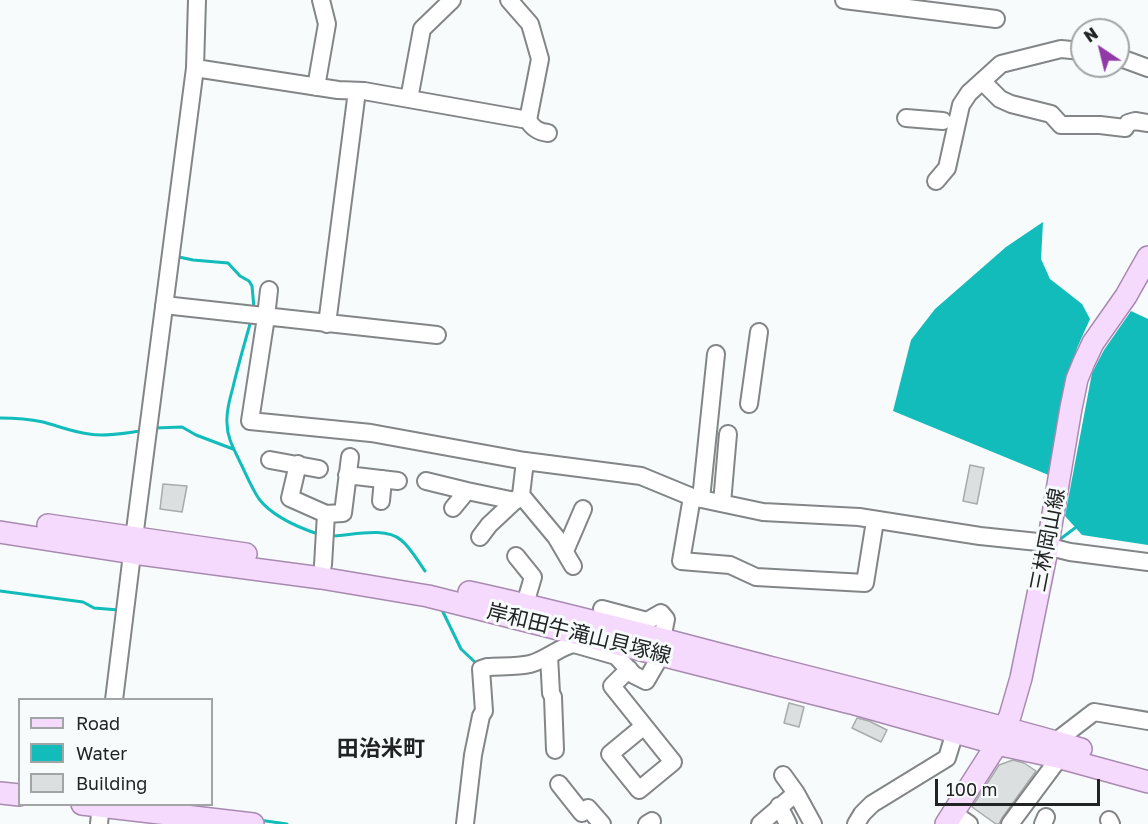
<!DOCTYPE html>
<meta charset="utf-8">
<style>
body{margin:0}
#map{position:relative;width:1148px;height:824px;overflow:hidden;background:#f7fbfb;font-family:"Golos Text",sans-serif}
canvas{display:block}
.legend{position:absolute;left:18px;top:698px;width:195px;height:108px;box-sizing:border-box;background:#f7fbfb;border:2px solid #a2a5a5;margin:0;padding:8px 10px;list-style:none;font-size:18px;color:#222424}
.legend li{display:flex;align-items:center;gap:12px;height:30px}
.legend b{width:30px;border:2px solid #a2a5a5}
.north{position:absolute;left:1070px;top:18px;width:60px;height:60px;box-sizing:border-box;background:#f7fbfb;border:2px solid #a2a5a5;border-radius:50%;rotate:325deg;font-size:16px;font-weight:700;line-height:24px;text-align:center;color:#222424}
.north::after{content:'';display:block;margin:auto;width:21px;height:27px;background:#913aa7;clip-path:polygon(50% 0,100% 100%,50% 72%,0 100%)}
.scale{position:absolute;left:935px;top:779px;width:165px;height:27px;box-sizing:border-box;border:3px solid #222424;border-top:0;padding-left:8px;font-size:18px;line-height:21px;white-space:nowrap;color:#222424;-webkit-text-stroke:4px #f7fbfb;paint-order:stroke}
</style>
<div id="map">
<canvas width="1148" height="824"></canvas>
<ul class="legend">
<li><b style="height:8px;background:#f6dafe"></b>Road</li>
<li><b style="height:16px;background:#11bcba"></b>Water</li>
<li><b style="height:16px;background:#dbdfdf"></b>Building</li>
</ul>
<div class="north">N</div>
<div class="scale">100 m</div>
</div>
<script>
const ctx = document.querySelector('canvas').getContext('2d');
ctx.lineJoin = 'round';
function fillPath(path, color) {
  ctx.fillStyle = color;
  ctx.fill(path, 'evenodd');
}
function stroke(path, color, width, dash) {
  ctx.strokeStyle = color;
  ctx.lineWidth = width;
  ctx.lineCap = dash ? 'butt' : 'round';
  ctx.setLineDash(dash || []);
  ctx.stroke(path);
}
function drawText(font, color, halo, rows, align = 'center') {
  ctx.font = font + ' "Golos Text","Noto Sans JP",sans-serif';
  ctx.lineWidth = 6;
  ctx.setLineDash([]);
  ctx.textBaseline = 'middle';
  ctx.strokeStyle = halo;
  ctx.fillStyle = color;
  for (const [text, x, y, turn = 0] of rows) {
    ctx.save();
    ctx.translate(x, y);
    ctx.rotate((+turn || 0) * Math.PI / 180);
    ctx.textAlign = isNaN(turn) ? turn : align;
    if (halo) ctx.strokeText(text, 0, 0);
    ctx.fillText(text, 0, 0);
    ctx.restore();
  }
}
fillPath(new Path2D(`
 M1043,222L1041,259L1050,279L1082,304L1090,319L1077,348L1070,373L1051,476L893,411L911,340L935,309L1006,247Z
 M1131,311L1148,319V545L1082,535L1065,516L1092,373L1104,350Z`), '#11bcba');
stroke(new Path2D(`
 M179,257L193,260L228,263L240,276L249,281L252,286L254,308
 M250,324C244,345 238,366 233,387C230,399 226,410 227,423C227,438 234,449 240,462C246,474 251,487 259,499C273,517 297,527 318,534
 M0,418C14,418 29,419 43,422C58,426 73,432 89,434C106,437 124,433 141,431
 M155,428L182,427L196,435L233,449
 M329,536C350,536 384,526 401,540C411,548 417,560 425,571
 M1059,540L1075,528
 M0,591L83,602L94,608L119,610
 M442,610L461,649L478,665
 M259,820L287,824`), '#11bcba', 3);
const building = new Path2D(`
 M970,465L984,468L977,504L963,501Z
 M163,484L187,486L182,512L160,509Z
 M789,703L804,707L799,727L784,723Z
 M857,718L869,721L887,730L881,742L852,728Z
 M1013,760L1024,763L1036,771L1002,818L999,824H996L972,807L999,765Z`);
fillPath(building, '#dbdfdf');
stroke(building, '#a7abab', 1.5);
const minor = new Path2D(`
 M509,0L530,24L540,59L528,120
 M844,0L996,19
 M1118,57L1148,68
 M195,68L338,90L364,91L528,120C533,129 539,132 548,133
 M982,81L1000,99L1011,104L1051,114L1061,125H1100L1125,128L1128,123L1135,121L1148,123
 M316,87L327,24L321,0
 M409,99L422,29L452,0
 M906,118L943,121
 M936,181L947,168L961,105L969,93L1001,64L1061,49L1082,51
 M269,290L266,317L250,421L371,433L525,461L641,476L692,497L763,512L859,517L980,536L1038,542L1054,548L1070,552L1148,562
 M164,305L437,335
 M327,324L357,91
 M749,404L759,332
 M270,460L319,469
 M298,464L290,498L326,514L323,565
 M347,475L398,481
 M426,481L467,491L515,501
 M521,495L556,537L573,566
 M692,497L681,561L730,565L756,577L865,583L875,521
 M701,499L716,354
 M381,501L383,479
 M722,503L728,434
 M453,508L467,491
 M326,514L343,513L350,457
 M480,537L489,525L521,495L525,461
 M565,551L583,509
 M516,556L533,577L525,604
 M602,609L647,621L661,613L666,619L662,639
 M549,656L551,693L553,697L555,750
 M629,669L612,686L673,762L639,790L610,754L644,726
 M114,700L134,538L195,68L197,0
 M1055,742L1094,712L1148,721
 M783,775L796,793L813,824
 M559,784L582,813L588,808L602,824
 M779,806L788,824
 M953,813L969,824
 M1109,820L1111,824
 M99,824L101,804
 M465,824L473,755L481,716L484,711L481,669L487,667C501,666 517,667 530,664C546,660 559,647 574,644L616,656L634,675L646,681L657,662L658,654
 M647,824L652,821
 M760,824L796,793
 M856,824L862,814L872,804L947,758L955,732
 M1010,824L1054,765L1057,757
 M1043,824L1046,817`);
const major = new Path2D(`
 M48,525L246,554
 M0,532L133,553L321,578L428,596L851,703L997,744L1057,757L1148,782
 M469,592C571,614 672,642 773,668C876,694 979,720 1081,749
 M0,793L20,795
 M82,804L253,824
 M946,824L997,744L1010,716L1021,678L1046,555L1071,408L1077,379L1084,362L1093,343L1126,296L1148,257`);
stroke(minor, '#828686', 20);
stroke(major, '#a88ab1', 24);
stroke(minor, '#fff', 16);
stroke(major, '#f6dafe', 21);
drawText('21px', '#222424', '#f7fbfb', [
 ["三林岡山線",1048,540,-79],
 ["岸和田牛滝山貝塚線",579,634,14]
]);
drawText('bold 22px', '#222424', '#f7fbfb', [
 ["田治米町",381,749]
]);
</script>
